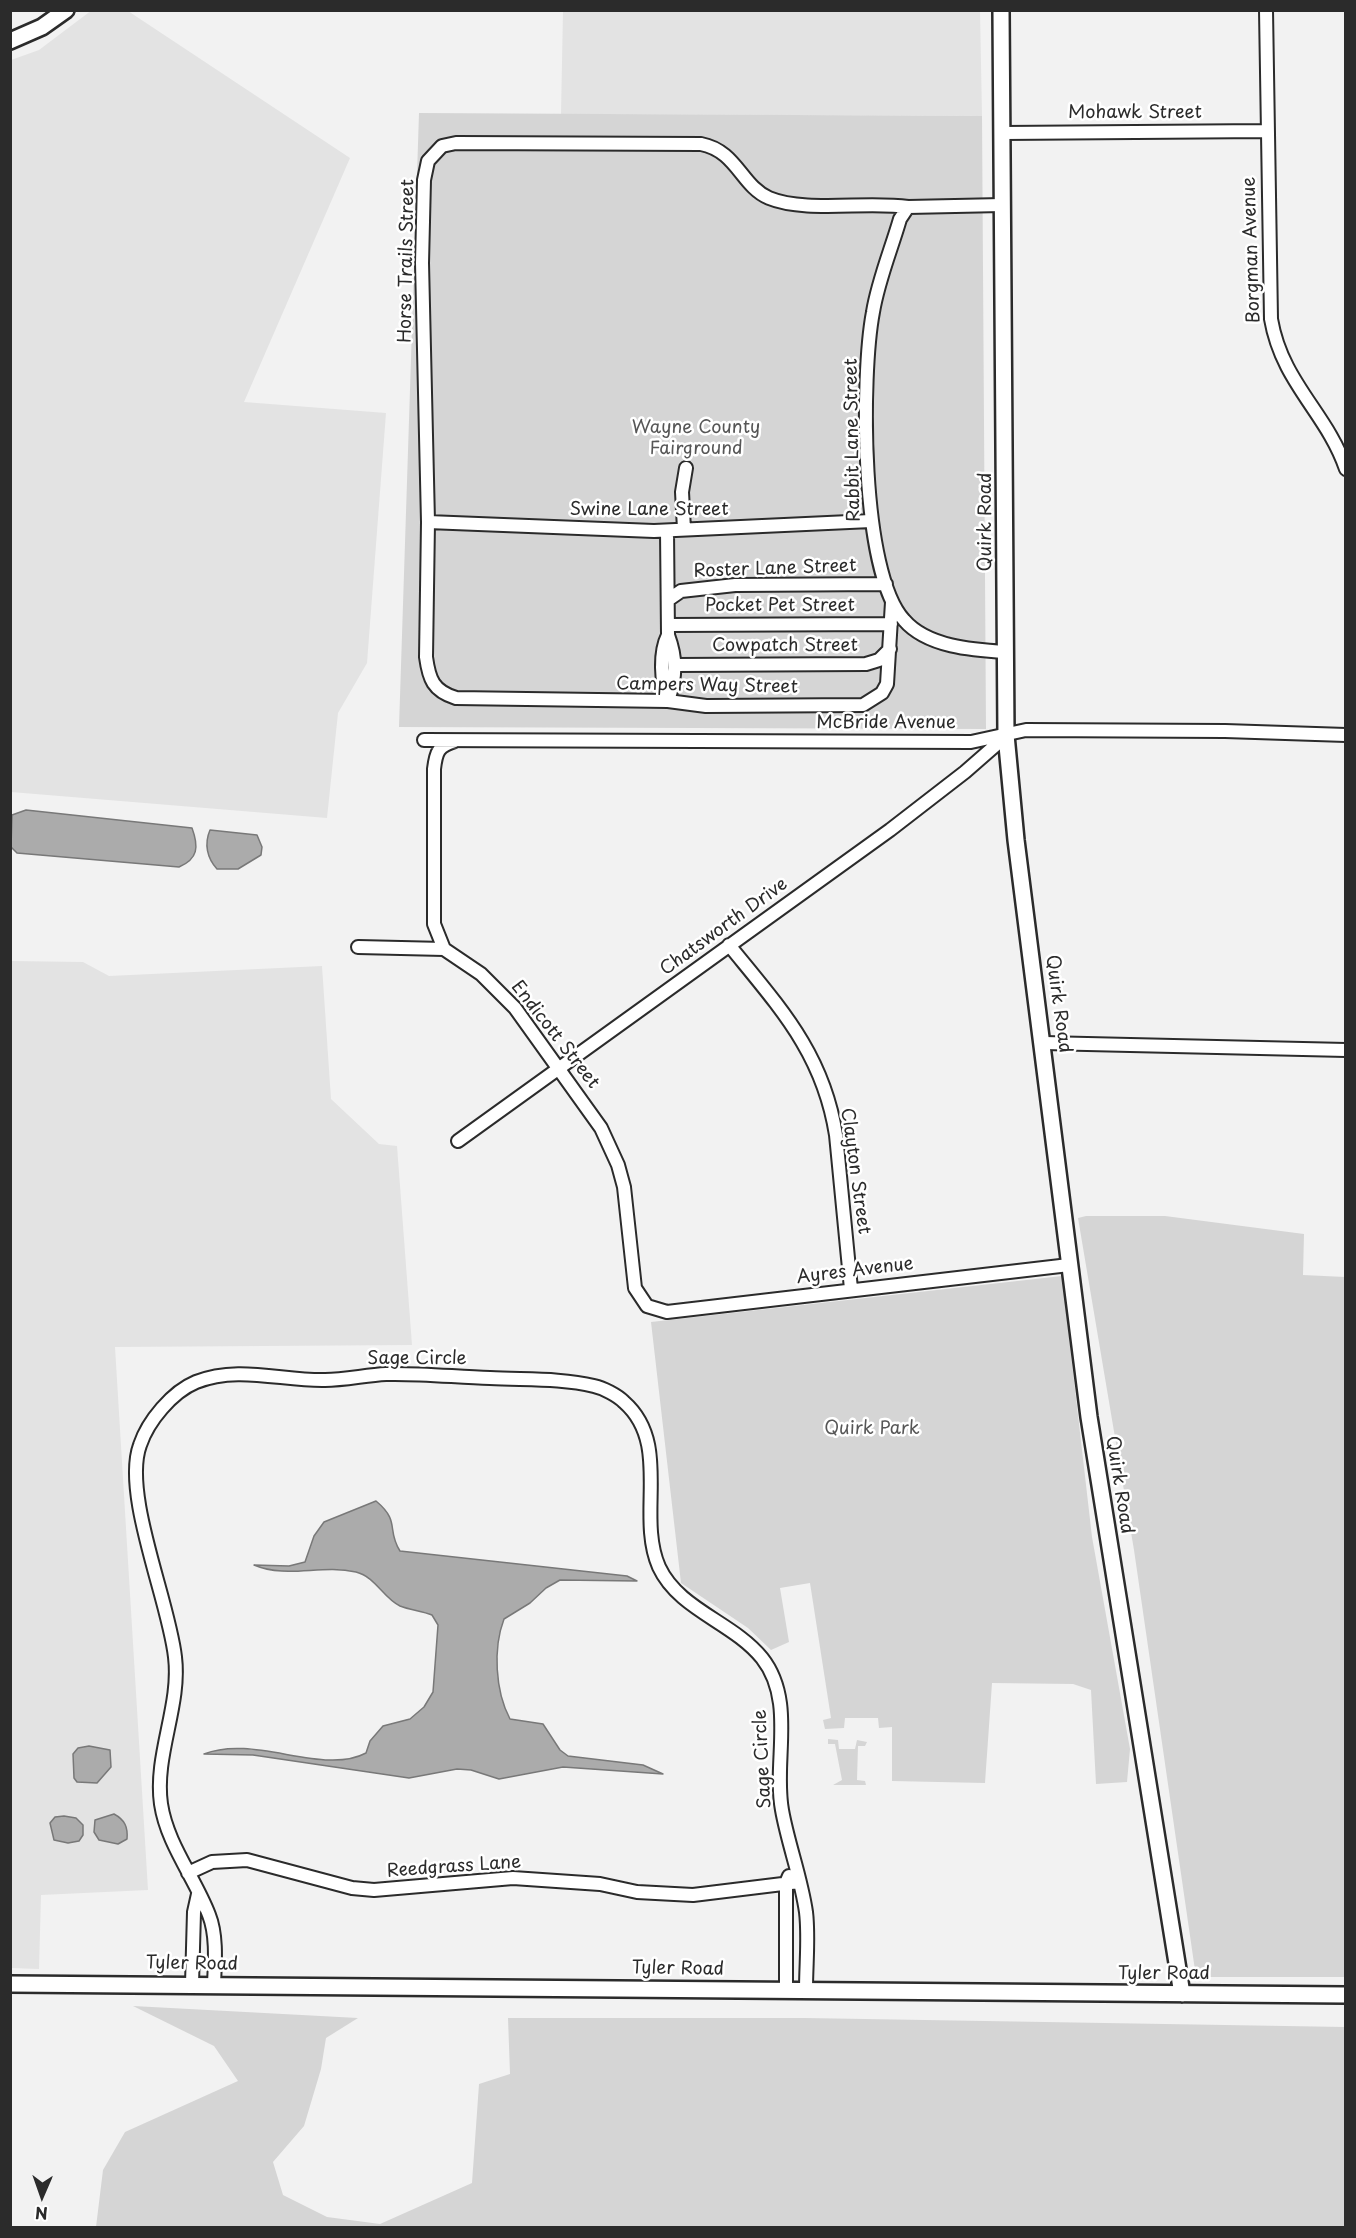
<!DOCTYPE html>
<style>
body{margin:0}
#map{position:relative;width:1356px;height:2238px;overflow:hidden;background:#f2f2f2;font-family:"Playpen Sans",sans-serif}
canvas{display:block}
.frame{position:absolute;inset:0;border:12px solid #2b2b2b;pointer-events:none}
.north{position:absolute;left:12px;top:2166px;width:60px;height:60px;-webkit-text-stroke:4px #fff;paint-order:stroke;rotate:182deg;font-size:16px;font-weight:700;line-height:24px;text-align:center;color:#2b2b2b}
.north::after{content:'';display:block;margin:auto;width:21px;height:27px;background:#2b2b2b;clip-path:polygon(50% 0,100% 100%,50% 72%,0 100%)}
</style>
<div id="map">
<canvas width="1356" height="2238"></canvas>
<div class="frame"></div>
<div class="north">N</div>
</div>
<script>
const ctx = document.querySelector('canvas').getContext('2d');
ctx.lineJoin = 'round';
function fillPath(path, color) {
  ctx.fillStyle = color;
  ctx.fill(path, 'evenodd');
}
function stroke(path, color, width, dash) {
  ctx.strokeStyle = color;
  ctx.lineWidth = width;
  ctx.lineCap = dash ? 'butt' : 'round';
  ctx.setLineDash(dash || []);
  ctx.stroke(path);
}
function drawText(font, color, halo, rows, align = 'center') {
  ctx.font = font + ' "Playpen Sans",sans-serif';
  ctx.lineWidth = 5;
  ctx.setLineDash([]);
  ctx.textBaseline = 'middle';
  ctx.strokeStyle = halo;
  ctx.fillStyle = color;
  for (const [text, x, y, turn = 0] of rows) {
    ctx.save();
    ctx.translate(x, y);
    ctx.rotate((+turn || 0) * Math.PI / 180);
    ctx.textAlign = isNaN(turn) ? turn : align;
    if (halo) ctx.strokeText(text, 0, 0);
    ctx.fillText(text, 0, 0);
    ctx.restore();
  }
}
fillPath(new Path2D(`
 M92,10L128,11L350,158L244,402L386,413L367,663L338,713L327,818L11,792V60L39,50Z
 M563,11H980L982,116L561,114Z
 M11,961L83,962L109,976L322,966L331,1099L379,1144L397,1146L412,1345L115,1347L148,1890L41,1895L39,1969L11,1968Z`), '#e3e3e3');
fillPath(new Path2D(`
 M419,113L982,116L986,729L399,727Z
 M1086,1216H1165L1304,1234L1303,1275L1345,1277V1977H1196L1134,1550L1078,1218Z
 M1062,1276L1092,1537L1130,1749L1127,1782L1096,1784L1091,1690L1073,1684L992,1683L985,1783L892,1781V1727L879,1728L878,1718H845L844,1728L825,1729L823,1720L831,1718L810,1583L780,1588L789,1642L771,1650L748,1628L681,1583L651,1322Z
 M828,1739L838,1740L839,1749H855L857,1740L867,1742L865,1746H858L857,1780L865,1781L866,1785H833L842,1780L835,1744H828Z
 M133,2006L358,2018L326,2038L321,2069L304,2126L273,2162L283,2195L327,2217L380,2224L472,2183L479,2084L510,2074L508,2018H805L1345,2027V2227H96L103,2170L125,2132L238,2081L214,2046Z`), '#d5d5d5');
const water = new Path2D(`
 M26,810L192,828C199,847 198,859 179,867L17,853L11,847L12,815Z
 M210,830L257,835L262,847L261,855L238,869H217C207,858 204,844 210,830Z
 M376,1501C401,1522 386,1529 400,1551L627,1576L637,1581L560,1580L546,1588L530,1603L504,1619C493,1648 495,1691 510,1719L543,1724L560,1750L568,1756L643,1765L663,1774L563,1767L499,1779L471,1770L457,1769L409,1778L253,1755L204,1754C254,1734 323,1776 366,1753L370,1741L383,1726L410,1719L424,1707L433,1692L438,1625L432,1615C422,1611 410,1610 400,1606C383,1598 376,1577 356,1572C321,1564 287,1579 254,1565L289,1566L305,1562L314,1536L324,1522Z
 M89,1746L110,1750L111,1767L97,1783L77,1782L74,1778L73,1754L78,1748Z
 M114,1814C125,1820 128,1827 127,1839L118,1844L99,1840L94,1832L95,1820Z
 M64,1816L76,1818L83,1825V1835L79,1841L68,1843L54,1840L50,1823L55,1817Z`);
fillPath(water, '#ababab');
stroke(water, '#787878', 1.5);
const minor = new Path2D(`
 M1266,10L1271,319C1282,383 1327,413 1346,469
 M1003,133L1267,131
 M1002,205L908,207L900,219C891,250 878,281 873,312C861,375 860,572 904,620C927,647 973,650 1006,652
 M428,522L654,531L871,521
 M684,529L682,492L686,468
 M667,531L668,635C677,659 676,677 668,701
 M668,600L681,591L735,585L886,584
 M892,602L887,684L882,693L863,705L706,706L668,701L456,698C433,691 429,679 426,657L428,522L422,263L424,180L428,161L442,146L456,143L701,144C737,151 741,186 769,198C805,213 867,201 908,207
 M668,625L891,624
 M675,665L866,664L879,660L890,649
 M668,701C661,682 659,653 668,635
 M424,740L971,742L1026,730L1225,731L1346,735
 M455,741C438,746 436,752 434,769V924L444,949L481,974L515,1008L601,1128L618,1165L624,1187L635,1288L647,1306L667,1312L1069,1265
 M729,945C780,1008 823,1053 836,1135L851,1289
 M358,947L444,949
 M1044,1043L1346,1050
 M458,1141L890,830L965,772L1005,737
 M188,1873L212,1862L247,1860L352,1888L374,1890L513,1878L600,1884L637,1892L693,1895L799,1882
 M192,1984L194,1912L198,1894
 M214,1984C215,1962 217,1935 209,1915C195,1878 167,1844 161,1804C154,1755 181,1706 175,1657C169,1601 122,1494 140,1445C148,1421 172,1392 196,1382C238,1365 282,1381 325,1380C345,1380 366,1375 386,1374C420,1373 456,1377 490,1378C524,1380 561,1378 594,1386C603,1388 617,1395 624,1402C672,1444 636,1515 659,1567C679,1610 733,1622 762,1658C796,1701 773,1761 782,1810C788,1844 801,1877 806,1912C809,1937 806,1964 806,1990
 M786,1990V1883L789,1876`);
const tertiary = new Path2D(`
 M1001,10L1006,735L1016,840L1089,1417L1182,1994
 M10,41L42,27L66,10
 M10,1984L1346,1995`);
stroke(minor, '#2b2b2b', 16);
stroke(tertiary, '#2b2b2b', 20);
stroke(minor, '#fff', 12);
stroke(tertiary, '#fff', 15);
drawText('18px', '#2b2b2b', '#fff', [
 ["Mohawk Street",1135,113],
 ["Borgman Avenue",1252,250,-92],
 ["Horse Trails Street",407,261,-89],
 ["Rabbit Lane Street",853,440,-91],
 ["Swine Lane Street",649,510],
 ["Quirk Road",986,522,-90],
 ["Roster Lane Street",775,569,-2],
 ["Pocket Pet Street",780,606],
 ["Cowpatch Street",785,646],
 ["Campers Way Street",707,686,1],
 ["McBride Avenue",886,723],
 ["Chatsworth Drive",724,927,-36],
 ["Quirk Road",1058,1004,82],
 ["Endicott Street",555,1035,52],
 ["Clayton Street",855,1171,82],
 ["Ayres Avenue",855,1271,-7],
 ["Sage Circle",417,1359],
 ["Quirk Road",1119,1485,81],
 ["Sage Circle",763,1759,-93],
 ["Reedgrass Lane",454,1867,-4],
 ["Tyler Road",192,1964,1],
 ["Tyler Road",678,1969,1],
 ["Tyler Road",1164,1974]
]);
drawText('18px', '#565656', '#fff', [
 ["Wayne County",696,428],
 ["Fairground",696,449],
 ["Quirk Park",872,1429]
]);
</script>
